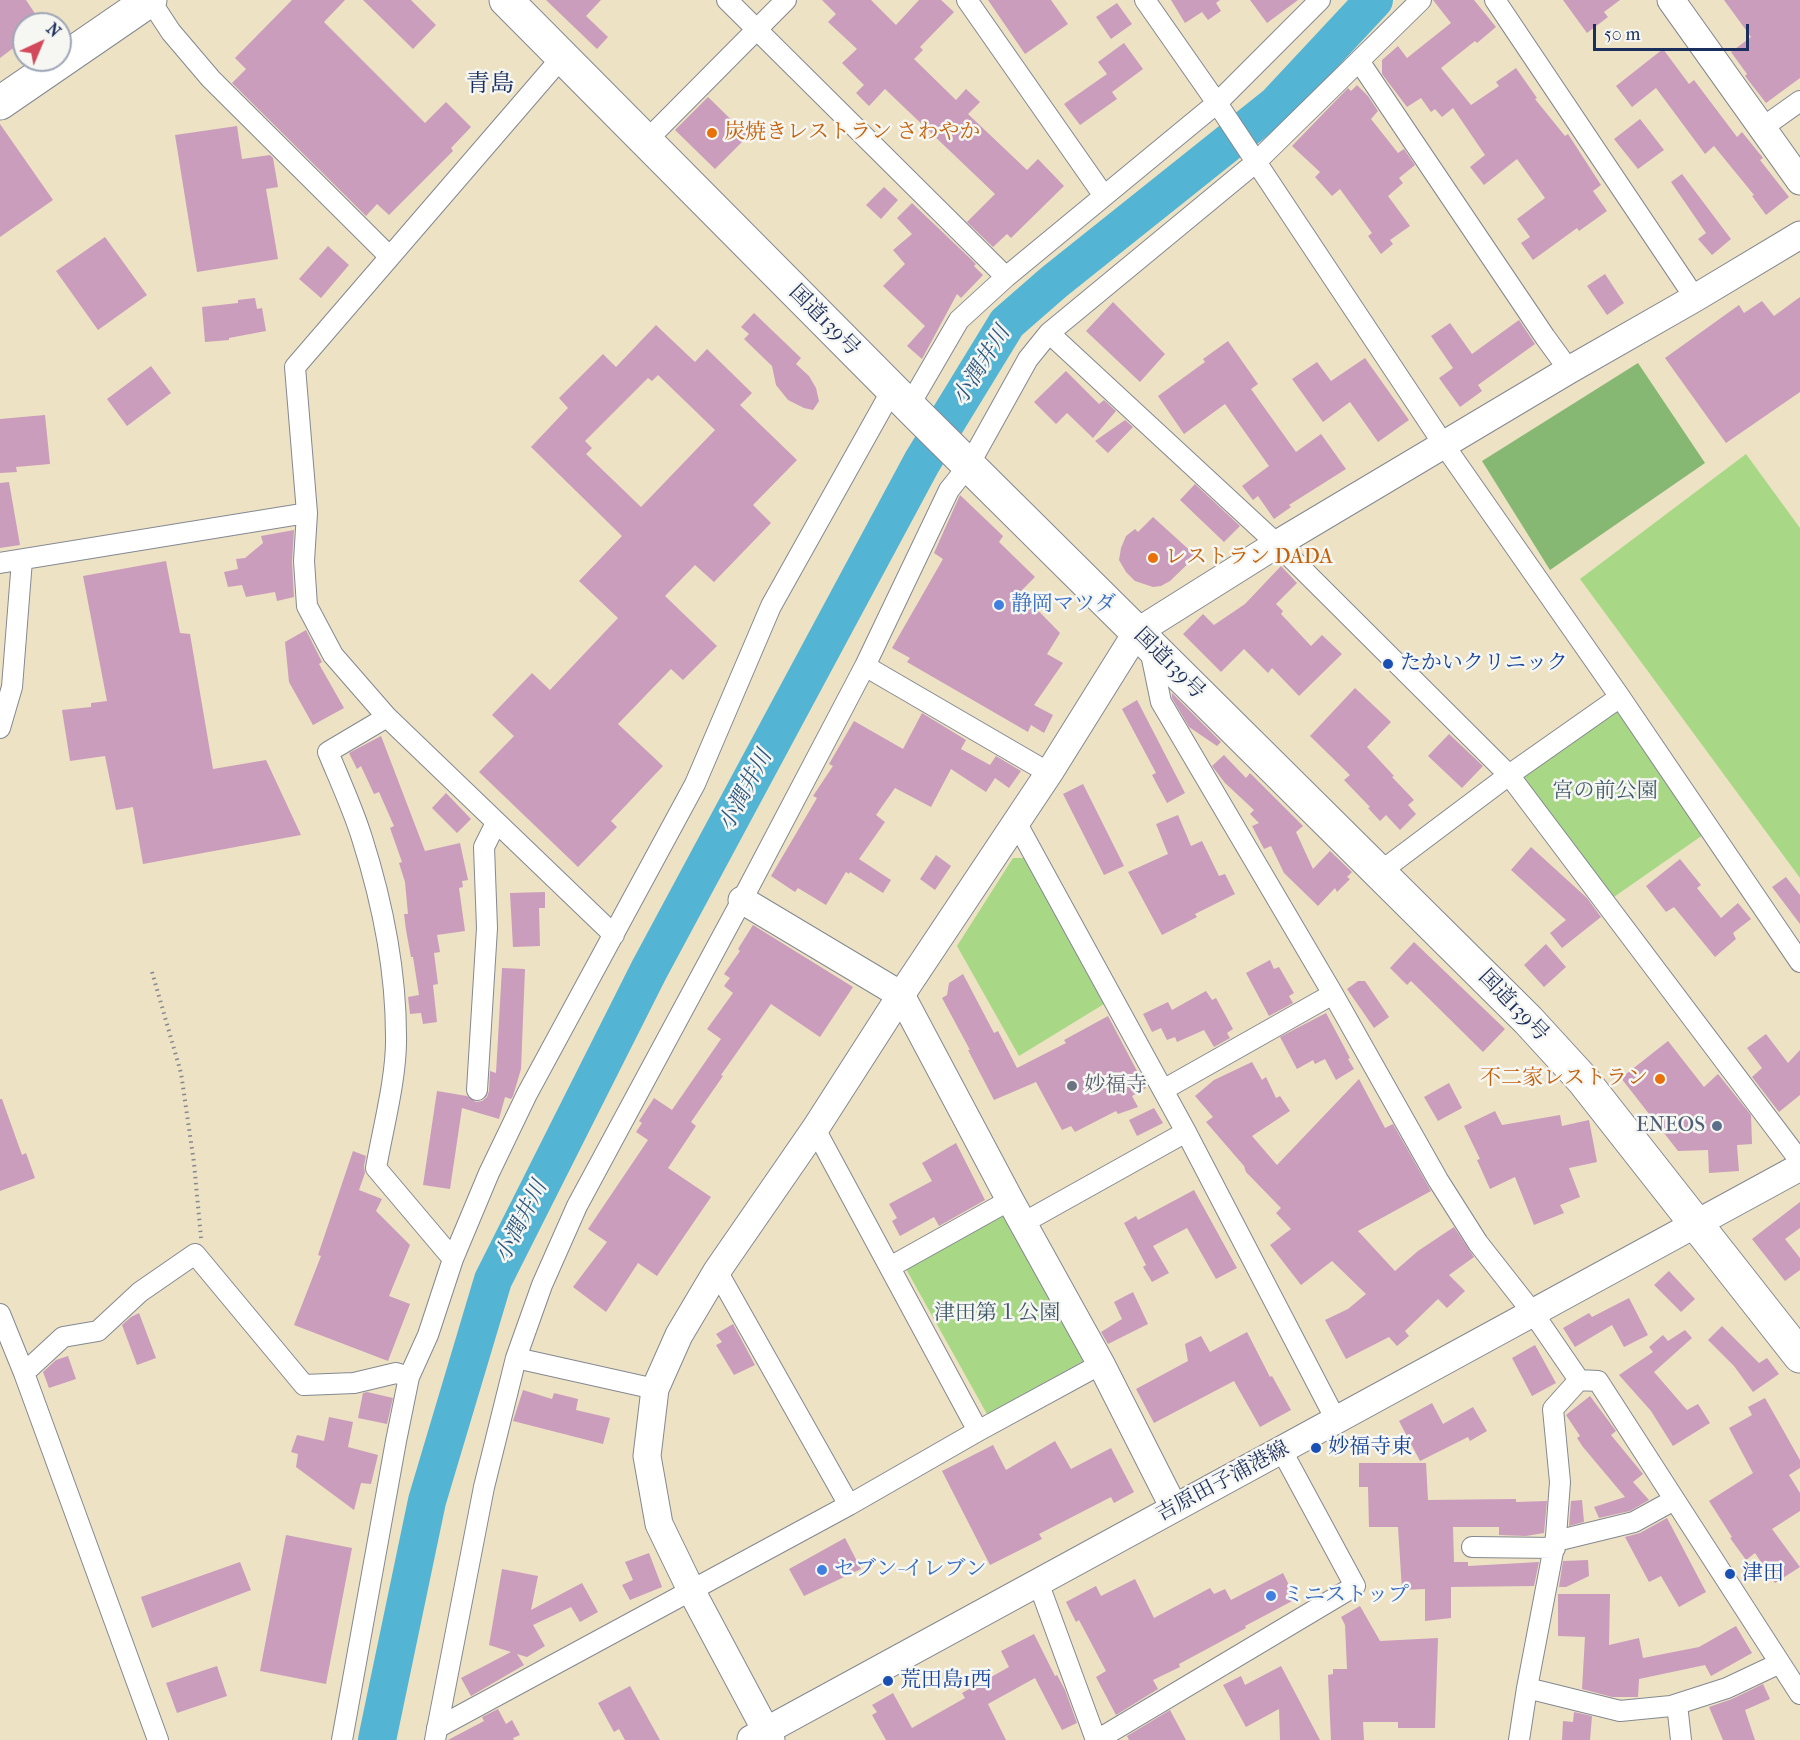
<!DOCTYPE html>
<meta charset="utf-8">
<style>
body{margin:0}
#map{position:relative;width:1800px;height:1740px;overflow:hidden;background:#ede2c4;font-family:"IM FELL French Canon",serif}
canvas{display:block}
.north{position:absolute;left:12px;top:12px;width:60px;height:60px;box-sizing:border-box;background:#f6f6f2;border:2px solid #9ea6b7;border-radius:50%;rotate:44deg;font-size:16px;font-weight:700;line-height:24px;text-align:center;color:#1b2f5e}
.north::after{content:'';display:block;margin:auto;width:21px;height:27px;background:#d1495b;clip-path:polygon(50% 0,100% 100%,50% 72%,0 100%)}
.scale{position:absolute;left:1593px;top:24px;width:156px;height:27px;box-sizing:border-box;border:3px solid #1b2f5e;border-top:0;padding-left:8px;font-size:18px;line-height:21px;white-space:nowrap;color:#1b2f5e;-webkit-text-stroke:4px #f6f6f2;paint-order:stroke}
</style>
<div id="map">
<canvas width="1800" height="1740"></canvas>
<div class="north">N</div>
<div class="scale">50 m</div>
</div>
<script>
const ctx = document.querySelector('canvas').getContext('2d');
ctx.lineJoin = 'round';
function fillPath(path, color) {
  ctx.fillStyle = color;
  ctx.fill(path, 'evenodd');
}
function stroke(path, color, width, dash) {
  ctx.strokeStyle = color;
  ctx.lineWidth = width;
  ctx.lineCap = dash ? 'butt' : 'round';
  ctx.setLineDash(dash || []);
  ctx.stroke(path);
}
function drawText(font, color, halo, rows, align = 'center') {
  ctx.font = font + ' "IM FELL French Canon","Noto Serif JP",serif';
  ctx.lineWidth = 5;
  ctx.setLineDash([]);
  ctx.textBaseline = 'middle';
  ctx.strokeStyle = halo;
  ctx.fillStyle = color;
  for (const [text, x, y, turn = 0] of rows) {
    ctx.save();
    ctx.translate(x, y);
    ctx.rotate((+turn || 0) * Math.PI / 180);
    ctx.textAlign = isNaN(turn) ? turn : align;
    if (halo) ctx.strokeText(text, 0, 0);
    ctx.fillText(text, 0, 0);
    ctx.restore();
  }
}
fillPath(new Path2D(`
 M1746,454L1800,528V878L1580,579Z
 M1618,706L1710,830L1611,899L1515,777Z
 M1013,858H1027L1104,1004L1019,1056L957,946Z
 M1006,1214L1087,1359L987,1414L906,1269Z`), '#a8d886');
fillPath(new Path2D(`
 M1638,363L1705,463L1550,570L1482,461Z`), '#86b873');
stroke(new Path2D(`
 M377,1740L427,1501L493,1280L649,970L922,462L1007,323L1054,282L1277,104L1374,0`), '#54b4d3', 38);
fillPath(new Path2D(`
 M0,0H26L42,24H24V40L0,58Z
 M292,0H345L324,22L425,123L446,102L471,127L451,148L453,151L389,215L377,204L366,216L232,83L246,69L235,58Z
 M363,0H411L436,25L413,49Z
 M546,0H601L586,16L608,37L597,49Z
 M822,0H871L896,25L919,0H941L954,12L920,47L923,50L914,59L956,100L966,89L980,102L968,114L1027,170L1038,159L1064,186L1011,238L1007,234L993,247L967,222L995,194L885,89L869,106L856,93L864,85L842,63L857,49L828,22L836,14Z
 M988,0H1051L1068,24L1025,54Z
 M1171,0H1220L1216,3L1221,11L1208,20L1202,12L1185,23Z
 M1250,0H1298L1267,23Z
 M1433,0H1474L1496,27L1477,43L1475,41L1441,68L1471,105L1499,86L1496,82L1516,68L1537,98L1535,99L1565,136L1568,134L1601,185L1593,191L1607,211L1579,231L1577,228L1533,260L1521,243L1530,237L1517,219L1545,198L1517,159L1484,185L1470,167L1485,155L1453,108L1442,117L1435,109L1431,112L1421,98L1407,107L1382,74V60L1398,46L1407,58L1451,23Z
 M1563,0H1620L1604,12L1608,17L1587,33Z
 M1724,0H1800V78L1766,103L1745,76L1747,74L1731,52L1751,37Z
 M1117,3L1132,24L1111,39L1096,17Z
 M1124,43L1143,69L1112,92L1117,99L1080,125L1064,104L1107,74L1098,62Z
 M1663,49L1689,84L1694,80L1737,137L1742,132L1763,158L1760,160L1789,197L1766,215L1752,196L1754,195L1714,146L1705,154L1656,88L1632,107L1616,86Z
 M1357,85L1368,96L1378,111L1371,119L1398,153L1404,149L1415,165L1399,178L1403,183L1388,196L1410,226L1390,240L1393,244L1381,254L1368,236L1372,233L1340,189L1332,196L1315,177L1320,172L1292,146L1348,88L1351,91Z
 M708,97L748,136L715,169L675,130Z
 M1640,119L1664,150L1638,169L1614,139Z
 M0,124L53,200L0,237Z
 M237,126L242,159L270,155L273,158L278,187L266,189L278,259L197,272L175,135Z
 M1682,174L1731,239L1712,255L1698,239L1706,233L1671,182Z
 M884,187L898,200L881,219L866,205Z
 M912,203L976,264L974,266L983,275L961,298L957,294L922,359L907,346L925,326L883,286L905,264L893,250L912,234L897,218Z
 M105,237L147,295L98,330L56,271Z
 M328,246L349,265L321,298L299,279Z
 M1605,274L1624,303L1607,315L1587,286Z
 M1800,297V392L1726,443L1665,358L1739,305L1744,313L1762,301L1774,316Z
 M255,298L257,309L262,308L266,331L229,338V340L205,342L202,307L238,303V300Z
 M1113,302L1165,354L1140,382L1086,331Z
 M754,313L801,358L796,364L809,376L816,388L819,401L813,410L804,408L788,400L776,385L772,366L744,339L749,334L741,327Z
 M1519,320L1535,344L1478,385L1482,391L1460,407L1439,378L1453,368L1431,336L1450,323L1472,354Z
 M656,325L695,362L707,349L752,393L740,405L797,460L753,505L771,523L714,582L695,565L665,596L717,646L683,680L671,669L618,724L663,766L611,821L617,827L578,867L479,772L514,736L492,715L532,673L550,690L618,618L579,581L622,536L531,447L568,408L559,398L603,354L616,367ZM658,375L715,430L641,507L586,454L592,448L585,441L648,378L652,381Z
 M1228,341L1258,384L1251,389L1296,452L1321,434L1346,469L1289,505L1291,507L1274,519L1258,496L1253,500L1242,486L1269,466L1225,404L1184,434L1158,396L1205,362L1203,359Z
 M1365,358L1409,420L1378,442L1350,402L1323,422L1292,379L1317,362L1331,381Z
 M151,366L171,393L127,426L107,399Z
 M1066,371L1099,404L1104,400L1116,411L1093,438L1067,413L1056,424L1034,402Z
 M45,415L50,464L16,467L17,472L0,473V419Z
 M1125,420L1133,427L1108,453L1095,441Z
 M9,482L20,545L0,548V483Z
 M1195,484L1240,526L1224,542L1180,500Z
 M960,495L1003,536L999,542L1035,577L1020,592L1060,633L1047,654L1063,663L1034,705L1053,715L1044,733L1031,725L1028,732L907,662L910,658L892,648L943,559L934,553Z
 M1153,517L1196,556L1170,581L1161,586L1153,587L1135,581L1126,572L1119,560L1121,548L1126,536L1135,529L1138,532Z
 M294,530L292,562L294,597L277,601L275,592L246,597L242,585L228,587L224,572L238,569L236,559L245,558L263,543L261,536Z
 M166,561L180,633L190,634L213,769L266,760L301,835L143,864L133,807L116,810L105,756L70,761L62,710L91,707V703L107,701L83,576Z
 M1281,566L1297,583L1276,604L1283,611L1281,614L1311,646L1322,635L1342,654L1299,696L1272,668L1268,673L1244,649L1221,672L1183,634L1203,614L1214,625L1245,604Z
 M306,630L322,662L319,664L344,708L313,725L289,682L285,642Z
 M1355,688L1391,722L1367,747L1394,776L1392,777L1414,800L1408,805L1416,814L1400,830L1386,815L1380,821L1368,808L1370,807L1344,780L1350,775L1310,736Z
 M1172,693L1221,742L1217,746L1189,727L1172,698Z
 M1137,700L1185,793L1167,803L1152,775L1156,773L1122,709Z
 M922,713L966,740L961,749L990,765L996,756L1021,771L1009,788L995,778L986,792L951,769L931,807L895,788L876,815L885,822L859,859L891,880L883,893L850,872L849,874L846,872L826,905L798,888L795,892L771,876L817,798L813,796L833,766L829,764L854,721L903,749Z
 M1449,734L1483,766L1462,788L1428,756Z
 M381,736L425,851L460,843L468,880L462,881L463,887L459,888L465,931L437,935L440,952L434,953L438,984L433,985L437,1022L423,1024L421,1013L410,1014L408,997L419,995L413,957H411L406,930L404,914H408L405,882L399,863L402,862L390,828L394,826L379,792L374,794L361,766L357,769L349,753Z
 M1224,755L1246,778L1250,773L1303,826L1296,832L1313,869L1330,851L1352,872L1347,877L1350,879L1337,892L1335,888L1318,906L1284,873L1271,846L1264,849L1252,826L1259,823L1250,814L1254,810L1225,783L1212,766Z
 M1083,784L1124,866L1104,875L1063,794Z
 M446,793L471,819L457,833L432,808Z
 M1178,815L1191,846L1202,841L1219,876L1225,874L1235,894L1195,914L1197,917L1162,935L1128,872L1168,854L1156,824Z
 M1531,847L1587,898L1601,917L1562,948L1550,933L1566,920L1511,870Z
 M936,855L951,866L935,890L920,879Z
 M1680,859L1701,885L1697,888L1721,918L1738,903L1751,919L1733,933L1736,939L1715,957L1674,907L1666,912L1646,886Z
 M1786,877L1800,895V924L1772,887Z
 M545,892V908H539L540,946L513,947L510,893Z
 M753,925L853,987L820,1037L771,1004L721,1075L723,1076L691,1122L696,1126L668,1168L711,1197L657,1276L638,1263L606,1312L573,1287L607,1242L588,1229L648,1140L636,1132L642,1123L639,1121L654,1098L672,1110L721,1039L707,1029L733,993L724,986L730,978L724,974L740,951L738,949Z
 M1414,942L1505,1029L1483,1052L1411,981L1407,985L1390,968Z
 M1546,944L1566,967L1544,987L1524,965Z
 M1270,960L1274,969L1279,967L1294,993L1289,996L1293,1003L1269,1016L1246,973Z
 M502,968L525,969L521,1069L513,1096L511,1099L505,1097L499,1119L462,1108L450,1189L423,1185L437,1091L467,1096L476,1102L482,1101L487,1097L489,1091L490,1071L496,1073Z
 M963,974L994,1033L998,1031L1017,1068L1066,1043L1064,1040L1108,1016L1146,1088L1132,1096L1138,1107L1118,1114L1116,1111L1075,1132L1071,1126L1062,1130L1036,1082L994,1100L968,1050H970L942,998L947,995L949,983Z
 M1358,981H1365L1389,1017L1374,1028L1347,989Z
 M1206,991L1212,1000L1216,998L1233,1029L1227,1033L1230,1038L1214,1047L1204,1030L1177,1042L1175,1037L1167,1040L1161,1028L1152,1032L1143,1014L1168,1002L1172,1010Z
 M1326,1013L1350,1058L1348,1059L1354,1069L1336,1080L1325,1059L1315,1064L1313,1060L1297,1069L1280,1037Z
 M1766,1034L1788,1063L1800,1050V1095L1779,1112L1752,1077L1762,1068L1747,1048Z
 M1668,1041L1704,1087L1718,1074L1751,1115L1752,1144L1737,1145L1739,1171L1709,1173L1708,1150L1678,1151L1621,1078Z
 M1252,1062L1262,1080L1266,1077L1276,1098L1280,1096L1290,1111L1252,1136L1277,1165L1359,1079L1385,1128L1393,1124L1431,1191L1358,1231L1395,1271L1418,1251L1454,1227L1474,1257L1449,1275L1465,1291L1447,1308L1438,1299L1405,1331L1409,1336L1397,1346L1389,1337L1346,1359L1325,1320L1348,1309L1366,1294L1332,1261L1301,1285L1270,1245L1291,1229L1276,1213L1281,1208L1246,1172L1244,1166L1206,1122L1213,1117L1195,1096L1214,1080Z
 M1449,1083L1462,1108L1438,1121L1424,1097Z
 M0,1099H2L22,1155L26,1153L35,1178L0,1191Z
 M1154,1108L1163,1123L1137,1136L1129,1120Z
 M1495,1111L1502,1125L1560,1115L1562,1126L1589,1120L1597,1162L1569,1168L1580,1197L1560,1205L1564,1213L1534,1225L1515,1177L1490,1189L1477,1160L1480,1159L1464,1126Z
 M956,1143L985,1200L939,1226L934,1217L900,1236L892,1221L897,1218L889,1204L932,1181L922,1163Z
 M353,1151L366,1156L364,1166L365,1173L359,1190L382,1199L376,1211L410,1245L389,1296L410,1304L388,1361L294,1325L321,1256L318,1255Z
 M1194,1190L1237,1268L1216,1279L1187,1228L1153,1246L1169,1273L1152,1282L1143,1267L1146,1265L1124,1223L1136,1216L1138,1220Z
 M1800,1202V1228L1785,1239L1800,1258V1270L1785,1281L1752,1239Z
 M1669,1271L1695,1299L1681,1312L1654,1285Z
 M1133,1292L1148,1324L1108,1344L1101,1332L1122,1319L1114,1302Z
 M1629,1298L1648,1335L1624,1347L1612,1325L1575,1347L1563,1328L1589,1313L1592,1317Z
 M139,1313L156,1358L137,1365L122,1325L131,1317Z
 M733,1324L755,1365L734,1375L716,1345L722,1342L716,1334Z
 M1722,1326L1759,1363L1767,1358L1779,1374L1753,1392L1734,1366L1708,1340Z
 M1685,1330L1692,1338L1654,1372L1687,1410L1698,1404L1710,1423L1673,1446L1651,1411L1619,1375L1653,1352L1649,1347L1663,1335L1668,1341Z
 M1247,1332L1270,1377L1272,1376L1291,1410L1260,1427L1234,1381L1154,1423L1136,1389L1188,1361L1185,1344L1201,1336L1210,1352Z
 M1535,1345L1556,1383L1532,1396L1512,1358Z
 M68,1356L76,1379L49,1388L43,1372L56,1360Z
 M523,1390L552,1399L554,1393L578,1399L576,1410L610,1418L603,1444L513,1421Z
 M367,1392L393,1398L387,1424L358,1418L363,1393Z
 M1590,1396L1616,1431L1611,1435L1643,1474L1633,1482L1649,1500L1630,1511L1599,1518L1594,1507L1625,1497L1583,1447L1577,1438L1580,1436L1566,1415Z
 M1765,1398L1800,1460V1468L1789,1475L1800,1493V1511L1772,1529L1800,1567L1775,1583L1755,1553L1746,1560L1730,1538L1732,1537L1709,1501L1753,1473L1729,1428L1752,1415L1748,1407Z
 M1432,1403L1443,1424L1473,1407L1487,1431L1470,1441L1468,1437L1420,1461L1399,1421Z
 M329,1417L353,1422L348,1447L378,1455L371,1484L361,1483L354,1510L296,1467L298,1454L291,1452L297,1435L324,1441Z
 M1055,1441L1071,1469L1111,1448L1134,1492L1114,1503L1111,1497L1039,1534L1042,1539L990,1565L942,1471L993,1445L1006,1470Z
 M1359,1463H1426L1428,1500L1516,1499V1502L1547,1501L1544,1533L1526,1536L1499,1535V1527H1453L1454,1562H1468V1566L1539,1562L1534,1586L1451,1587V1618L1425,1621V1589L1402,1590L1398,1527H1369L1368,1487H1359Z
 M1582,1500L1584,1522L1569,1526L1571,1501Z
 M1667,1518L1706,1592L1679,1607L1661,1576L1649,1582L1625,1537L1640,1533Z
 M286,1535L352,1548L326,1684L260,1671Z
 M845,1538L861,1569L804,1596L789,1569Z
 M649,1553L662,1587L630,1600L622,1585L633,1580L625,1562Z
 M1588,1560L1589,1576L1566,1587H1559L1563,1561Z
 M240,1562L251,1590L152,1628L141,1597Z
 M502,1569L538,1576L531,1610L582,1583L598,1612L580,1622L571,1607L533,1625L545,1646L527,1657L517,1654L524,1665L471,1696L461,1678L511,1652L489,1645Z
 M1283,1573L1296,1599L1245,1626L1246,1628L1179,1664L1180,1667L1153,1680L1158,1689L1116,1715L1096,1677L1106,1671L1079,1620L1076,1622L1066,1602L1096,1586L1101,1596L1135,1579L1154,1618L1210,1588L1214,1594L1225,1589L1231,1600Z
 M1558,1594H1610L1609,1645L1639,1638L1643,1658L1699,1647L1736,1626L1752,1653L1711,1676L1705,1665L1639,1679L1638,1697H1612L1582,1689L1585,1637L1558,1636Z
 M1360,1606L1380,1641L1438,1638L1435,1728H1398V1722H1363L1364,1740H1331L1328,1675L1333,1674V1669H1347L1345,1625L1341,1617Z
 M1034,1634L1055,1676L1057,1675L1065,1690L1077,1723L1062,1730L1035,1678L988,1704L1006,1740H886L872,1715L877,1712L872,1705L893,1693L912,1728L965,1698L962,1693L1009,1667L1001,1651Z
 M217,1666L227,1696L177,1713L166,1683Z
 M1281,1666L1320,1740H1280L1279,1709L1246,1727L1223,1685L1241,1676L1245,1685Z
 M1763,1684L1770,1699L1745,1710L1755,1740H1723L1709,1707L1732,1699Z
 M630,1686L660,1740H625L619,1729L614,1732L598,1703Z
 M498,1709L506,1724L512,1720L520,1735L513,1738L514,1740H448L484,1721L482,1717Z
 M1170,1710L1186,1740H1129L1127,1736Z
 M1574,1712L1592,1716L1590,1740H1562L1563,1721L1573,1722Z`), '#ca9dbc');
const street = new Path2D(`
 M150,0L171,32L211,79L390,257
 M727,0L1006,277
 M967,0L1104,196
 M1145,0L1217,103L1444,445L1620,697L1800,962
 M1495,0L1695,298
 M563,56L295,367L307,513L304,561L307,606L333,655L387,717L614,935
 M1359,61L1545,337L1569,370
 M1762,128L1800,101
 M647,140L786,0
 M1049,333L1277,544L1509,775L1800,1161
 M909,406L959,320L1006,277L1217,103L1320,0
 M0,563L307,513
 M1150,649L1161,702L1333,994L1438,1180L1478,1243L1533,1313L1579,1380L1598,1381L1800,1694
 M865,666L1049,773
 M387,717L328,752C340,781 353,809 362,838C382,901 396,969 396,1036C397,1076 383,1128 376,1168L453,1259
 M0,728L12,687L22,560
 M1016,822L1186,1132L1336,1420
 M1380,872L1509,775L1620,697
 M477,1090L487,928L484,847L496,823
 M1163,1090L1333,994
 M815,1129L978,1431
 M1023,1223L1186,1132
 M890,1267L1010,1200
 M717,1271L849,1505
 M0,1314L24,1373L158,1740
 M516,1358L655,1389
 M24,1373L63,1337L98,1331L140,1292L195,1254L304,1385L354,1383L396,1373L409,1377
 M1556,1541L1634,1522L1674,1500
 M1472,1547L1555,1548
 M1038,1582L1096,1740
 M1527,1688L1620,1711L1671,1706L1727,1688L1780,1663
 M1677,1704L1681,1740
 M437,1728L849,1505L978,1431L1101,1364
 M342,1740L396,1441L409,1377L428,1335L453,1259L489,1173L527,1094L695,784L771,606L892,390
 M435,1740L484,1487L516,1358L542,1285L577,1206L742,900L865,666L949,490L969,465L1028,359L1049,333L1255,163L1421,0
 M1097,1740L1355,1586L1282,1451
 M1519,1740L1527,1688L1556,1536L1560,1482L1553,1409L1579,1380`);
const secondary = new Path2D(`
 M1671,0L1800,181
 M742,900L901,995L1010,1200L1101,1364L1174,1508
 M751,1739L1800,1167
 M771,1740L691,1590L659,1524L647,1456L655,1389L679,1335L717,1271L815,1129L901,995L1049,773L1137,632L1277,544L1569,370L1695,298L1800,235`);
const highway = new Path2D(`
 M506,0L917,414L1528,1020L1583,1080L1800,1356
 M0,103L150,0`);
stroke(street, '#848891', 22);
stroke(secondary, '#848891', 29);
stroke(highway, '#848891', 35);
stroke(new Path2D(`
 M152,972L181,1073L194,1163L201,1238`), '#848891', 4, [1.5, 4.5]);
stroke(street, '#fff', 20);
stroke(secondary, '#fff', 27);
stroke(highway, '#fff', 33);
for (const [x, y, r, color] of [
 [712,133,6,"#e8710a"],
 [1153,558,6,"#e8710a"],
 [999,605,6,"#3f7fe0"],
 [1388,664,6,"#1a4fb4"],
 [1660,1079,6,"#e8710a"],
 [1072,1086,6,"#6b7280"],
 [1717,1126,6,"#5c6f8a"],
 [1316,1448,6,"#1a4fb4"],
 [822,1570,6,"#3f7fe0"],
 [1730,1574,6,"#1a4fb4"],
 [1271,1596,6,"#3f7fe0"],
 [888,1681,6,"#1a4fb4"]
]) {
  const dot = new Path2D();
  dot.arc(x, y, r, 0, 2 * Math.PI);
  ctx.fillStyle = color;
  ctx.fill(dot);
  stroke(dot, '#f6f6f2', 2);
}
drawText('21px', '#c56008', '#f6f6f2', [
 ["炭焼きレストラン さわやか",724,133],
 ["レストラン DADA",1165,558],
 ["不二家レストラン",1648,1079,"right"]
], 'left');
drawText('21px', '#1b2f5e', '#f6f6f2', [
 ["国道139号",824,321,45],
 ["国道139号",1169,664,45],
 ["国道139号",1513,1006,46],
 ["吉原田子浦港線",1223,1482,-28]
]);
drawText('21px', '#366cbe', '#f6f6f2', [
 ["静岡マツダ",1011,605],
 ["セブン-イレブン",834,1570],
 ["ミニストップ",1283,1596]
], 'left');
drawText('21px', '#164399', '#f6f6f2', [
 ["たかいクリニック",1400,664],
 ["妙福寺東",1328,1448],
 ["津田",1742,1574],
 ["荒田島1西",900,1681]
], 'left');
drawText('21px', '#3e5968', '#f6f6f2', [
 ["宮の前公園",1605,792],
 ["津田第１公園",997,1314]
]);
drawText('21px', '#5b616d', '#f6f6f2', [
 ["妙福寺",1084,1086]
], 'left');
drawText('21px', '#4e5e75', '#f6f6f2', [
 ["ENEOS",1705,1126]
], 'right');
drawText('italic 22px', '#2c5781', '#f6f6f2', [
 ["小潤井川",982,366,-58],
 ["小潤井川",746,791,-62],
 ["小潤井川",522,1222,-63]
]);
drawText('24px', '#1b2f5e', '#f6f6f2', [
 ["青島",490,85]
]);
</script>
